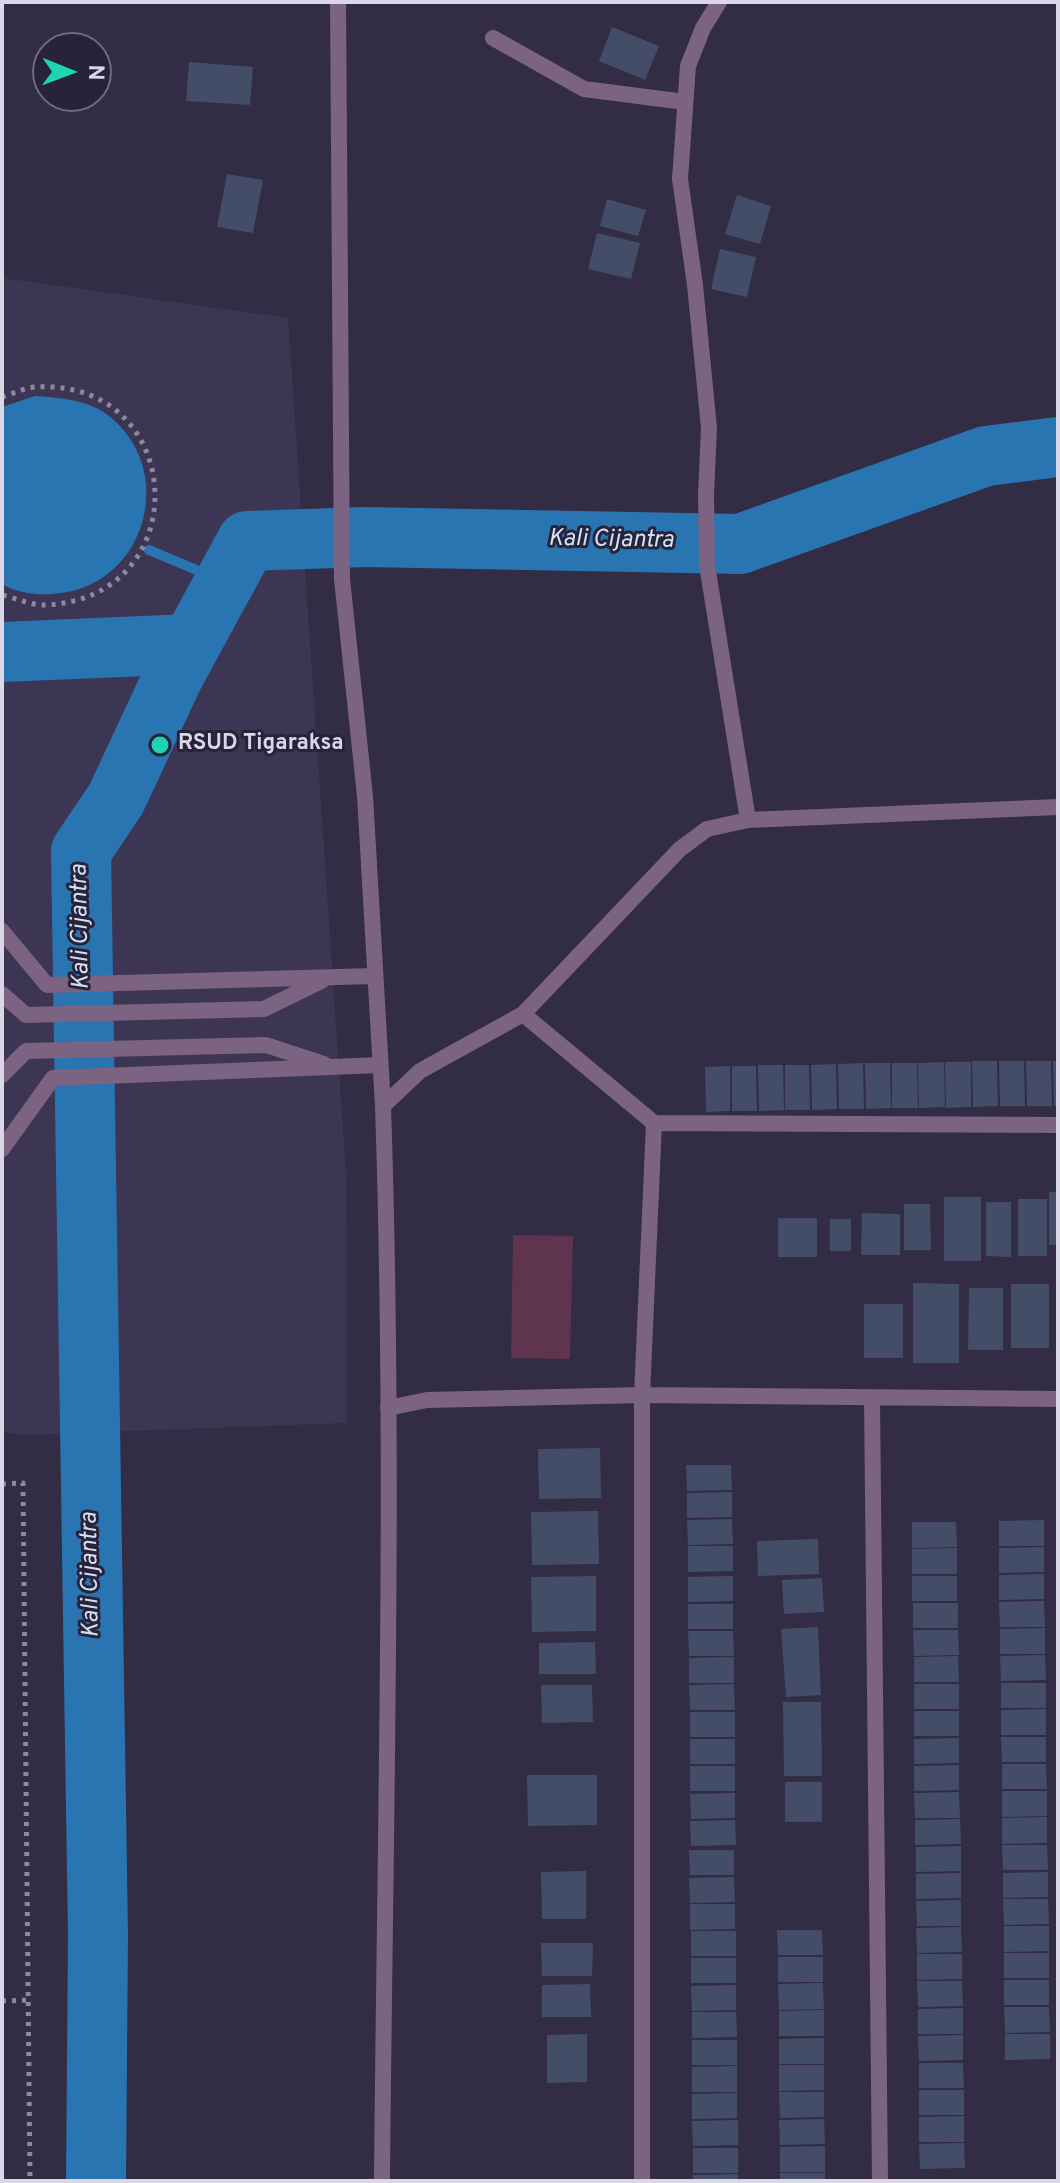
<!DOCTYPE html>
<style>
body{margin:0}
#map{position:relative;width:1060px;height:2183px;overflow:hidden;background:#322c45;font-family:Overpass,sans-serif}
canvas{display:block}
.frame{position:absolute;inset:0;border:4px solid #dad7e7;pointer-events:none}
.north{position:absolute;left:32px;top:32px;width:80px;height:80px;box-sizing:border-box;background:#28223a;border:2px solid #6f6a7f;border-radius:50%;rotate:91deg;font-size:22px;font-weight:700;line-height:32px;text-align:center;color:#dad7e7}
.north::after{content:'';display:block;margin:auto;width:28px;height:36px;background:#1dd5b1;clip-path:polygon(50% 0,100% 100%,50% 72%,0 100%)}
</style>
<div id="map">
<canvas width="1060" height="2183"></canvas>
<div class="frame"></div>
<div class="north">N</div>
</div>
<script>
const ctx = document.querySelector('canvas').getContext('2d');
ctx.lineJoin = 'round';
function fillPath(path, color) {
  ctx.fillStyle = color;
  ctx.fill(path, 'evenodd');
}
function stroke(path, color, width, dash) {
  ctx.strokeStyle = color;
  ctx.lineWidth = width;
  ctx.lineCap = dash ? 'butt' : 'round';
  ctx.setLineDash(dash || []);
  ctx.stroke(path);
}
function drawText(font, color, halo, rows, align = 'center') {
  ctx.font = font + ' Overpass,sans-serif';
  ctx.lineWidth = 6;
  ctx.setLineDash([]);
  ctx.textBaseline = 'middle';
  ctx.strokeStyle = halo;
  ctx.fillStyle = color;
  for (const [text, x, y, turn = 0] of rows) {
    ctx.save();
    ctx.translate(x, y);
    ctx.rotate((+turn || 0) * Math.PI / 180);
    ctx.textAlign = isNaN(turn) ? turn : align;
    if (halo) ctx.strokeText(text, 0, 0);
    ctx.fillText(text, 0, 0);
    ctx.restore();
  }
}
fillPath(new Path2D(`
 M2,278L288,318L346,1173L347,1423L21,1435L2,1432Z`), '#3d3554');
fillPath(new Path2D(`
 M513,1235L573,1236L570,1359L511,1358Z`), '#5f344f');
fillPath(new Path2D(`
 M35,396C59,398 84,399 105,413C178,465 149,582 61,593C42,596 18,594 2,584V407Z`), '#2975b2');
stroke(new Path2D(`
 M149,550L225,582`), '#2975b2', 10);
stroke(new Path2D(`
 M2,652L191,644
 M96,2181L98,1935L81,851L116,799L173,677L247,541L365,537L740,544L986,456L1058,447`), '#2975b2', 60);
fillPath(new Path2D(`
 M612,27L659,46L645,80L599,61Z
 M189,62L253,67L250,105L186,101Z
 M227,174L263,180L253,233L217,227Z
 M737,195L771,206L760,244L725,234Z
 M607,199L646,210L638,236L600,226Z
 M597,233L640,243L631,279L588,269Z
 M720,249L756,257L747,297L711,289Z
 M972,1061H997L998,1106L973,1107Z
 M999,1061H1024L1025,1106H1000Z
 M1026,1061H1051L1052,1106H1027Z
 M1053,1061H1058V1106H1054Z
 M944,1062L945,1107L919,1108L918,1063Z
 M945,1062H971V1107L946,1108Z
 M863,1063L864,1109H839L838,1064Z
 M865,1063H890L891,1108L866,1109Z
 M892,1063H917L918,1108H892Z
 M836,1064L837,1109L812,1110L811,1065Z
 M758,1065H783L784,1110L759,1111Z
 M785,1065H809L810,1110H785Z
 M730,1066V1111L706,1112L705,1067Z
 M732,1066H756L757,1111H732Z
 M1049,1192H1058V1245H1049Z
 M944,1197H981V1261H944Z
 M1018,1199H1047V1256H1018Z
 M986,1202H1011V1257L986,1256Z
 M904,1204H930L931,1250H904Z
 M862,1213L900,1214V1255H861Z
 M778,1218H817V1257H778Z
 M830,1219H851V1251H830Z
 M913,1283L959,1284V1363H913Z
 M1011,1284H1049V1348H1011Z
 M969,1288H1003V1350H968Z
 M864,1304H903V1358H864Z
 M600,1448L601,1498L539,1499L538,1449Z
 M686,1465H731L732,1490L687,1491Z
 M732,1492V1517L687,1518V1493Z
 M598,1511L599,1564L532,1565L531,1512Z
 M732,1519L733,1544L688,1545L687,1520Z
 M1044,1520V1546H999V1521Z
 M912,1522H956L957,1547L912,1548Z
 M818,1539L819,1574L758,1576L757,1541Z
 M688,1546H733V1571L688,1572Z
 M1044,1547V1572L999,1573V1548Z
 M957,1548V1574H912V1549Z
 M1044,1574V1599L999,1600V1575Z
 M596,1576V1631L532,1632L531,1577Z
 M733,1576V1601L688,1602V1577Z
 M912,1576H957V1601H912Z
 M822,1578L824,1612L784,1614L782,1580Z
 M1044,1601L1045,1627H1000L999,1602Z
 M913,1603H958V1628H913Z
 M688,1604H733V1629H688Z
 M818,1627L821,1695L786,1697L781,1629Z
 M1045,1628V1654H1000V1629Z
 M913,1630H958L959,1655L914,1656Z
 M688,1631H733L734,1656H689Z
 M595,1642L596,1674H539V1643Z
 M1045,1655L1046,1680L1001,1681L1000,1656Z
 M958,1656L959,1682H914V1657Z
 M734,1657V1683H689V1658Z
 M1001,1683H1046V1708H1001Z
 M734,1684L735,1710H690L689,1685Z
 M914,1684H959V1709H914Z
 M541,1685H592L593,1722L542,1723Z
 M783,1702H821L822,1776H784Z
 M1046,1709V1735H1001V1710Z
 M914,1711H959V1736H914Z
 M690,1712H735V1737H690Z
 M1001,1737H1046V1762H1002Z
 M959,1738V1763L914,1764V1739Z
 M690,1739H735V1764H690Z
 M1002,1764H1046L1047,1789H1002Z
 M959,1765V1790L914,1791V1766Z
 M690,1766H735V1791H690Z
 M527,1775H597V1825L528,1826Z
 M785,1782H822V1822H785Z
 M1002,1791H1047V1816L1002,1817Z
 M959,1792L960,1818H915L914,1793Z
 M735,1793V1818L691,1819L690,1794Z
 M1047,1817V1843L1002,1844V1818Z
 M960,1819L961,1844L915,1845V1820Z
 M735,1820L736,1845L691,1846L690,1821Z
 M1002,1845H1047L1048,1870H1003Z
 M961,1846V1871L916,1872V1847Z
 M689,1850H734V1875H690Z
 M586,1871V1919H542L541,1872Z
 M1048,1872V1897L1003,1898V1873Z
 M961,1873V1898L916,1899V1874Z
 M734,1877L735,1902L690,1903L689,1878Z
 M1003,1899H1048L1049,1924L1004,1925Z
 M961,1900V1926H917L916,1901Z
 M690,1904H735V1929L690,1930Z
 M1004,1926H1049V1951L1004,1952Z
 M961,1927L962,1952L917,1953L916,1928Z
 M777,1930H822L823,1955H778Z
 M691,1931H736V1956H691Z
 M541,1943H593L592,1976H542Z
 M1004,1953H1049V1978H1004Z
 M917,1954H962V1979L917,1980Z
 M778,1957H823V1982H778Z
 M691,1958H736V1983H691Z
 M1004,1980H1049V2005H1004Z
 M917,1981H962L963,2006L918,2007Z
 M823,1983L824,2009L779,2010L778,1984Z
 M590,1984L591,2017H542V1985Z
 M736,1985V2010L692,2011L691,1986Z
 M1004,2007H1049L1050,2032L1005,2033Z
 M963,2008V2034H918V2009Z
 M824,2010V2036H779V2011Z
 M692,2012H736L737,2037L692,2038Z
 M587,2034V2082L547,2083V2035Z
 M1005,2034H1050V2059L1005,2060Z
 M963,2035V2060L919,2061L918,2036Z
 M824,2038V2064H779V2039Z
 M692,2040H737V2065H692Z
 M919,2063H963L964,2088H919Z
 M779,2065H824V2090L779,2091Z
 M737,2066V2092H692V2067Z
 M919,2090H964V2115H919Z
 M779,2092H824V2117L780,2118Z
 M737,2093V2118L692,2119V2094Z
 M964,2116V2142H919V2117Z
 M824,2119L825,2144L780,2145L779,2120Z
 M738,2120V2145L693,2146L692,2121Z
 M964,2143L965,2168L920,2169L919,2144Z
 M825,2146V2172H780V2147Z
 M693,2148H738V2173H693Z
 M780,2173H825V2181H780Z
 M738,2174V2181H693V2175Z`), '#444d67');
stroke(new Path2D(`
 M2,397C13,394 26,387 37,387C188,379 198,600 44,605C30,605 15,598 2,595
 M2,1484L23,1483L30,2181
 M2,2001L29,2000`), '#8d889d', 5, [4, 6]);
stroke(new Path2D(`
 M2,931L47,985L375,976
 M2,994L26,1015L264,1009L323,980
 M2,1075L26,1051L266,1045L324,1064
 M2,1149L53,1078L380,1065`), '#7b6381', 16);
stroke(new Path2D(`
 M338,2L342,579L365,796L383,1106
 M719,2L703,28L688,66L680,179L695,285L709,428L706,494L707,565L748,820
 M493,38L584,89L685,102
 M523,1014L654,1123L1058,1125
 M872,1398L880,2181
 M388,1408L427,1400L642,1395L1058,1399
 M382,2181C385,1823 395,1464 383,1106L420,1071L523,1014L680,849L707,829L748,820L1058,807
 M642,2181V1395L654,1123`), '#7b6381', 16);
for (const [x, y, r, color] of [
 [160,745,10,"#1dd5b1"]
]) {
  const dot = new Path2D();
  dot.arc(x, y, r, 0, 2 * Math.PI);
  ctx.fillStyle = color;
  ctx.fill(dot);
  stroke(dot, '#28223a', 3);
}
drawText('bold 22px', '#dad7e7', '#28223a', [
 ["RSUD Tigaraksa",178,745]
], 'left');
drawText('italic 24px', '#d0e2f3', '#28223a', [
 ["Kali Cijantra",611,541,1],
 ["Kali Cijantra",82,927,-91],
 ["Kali Cijantra",92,1575,-91]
]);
</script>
